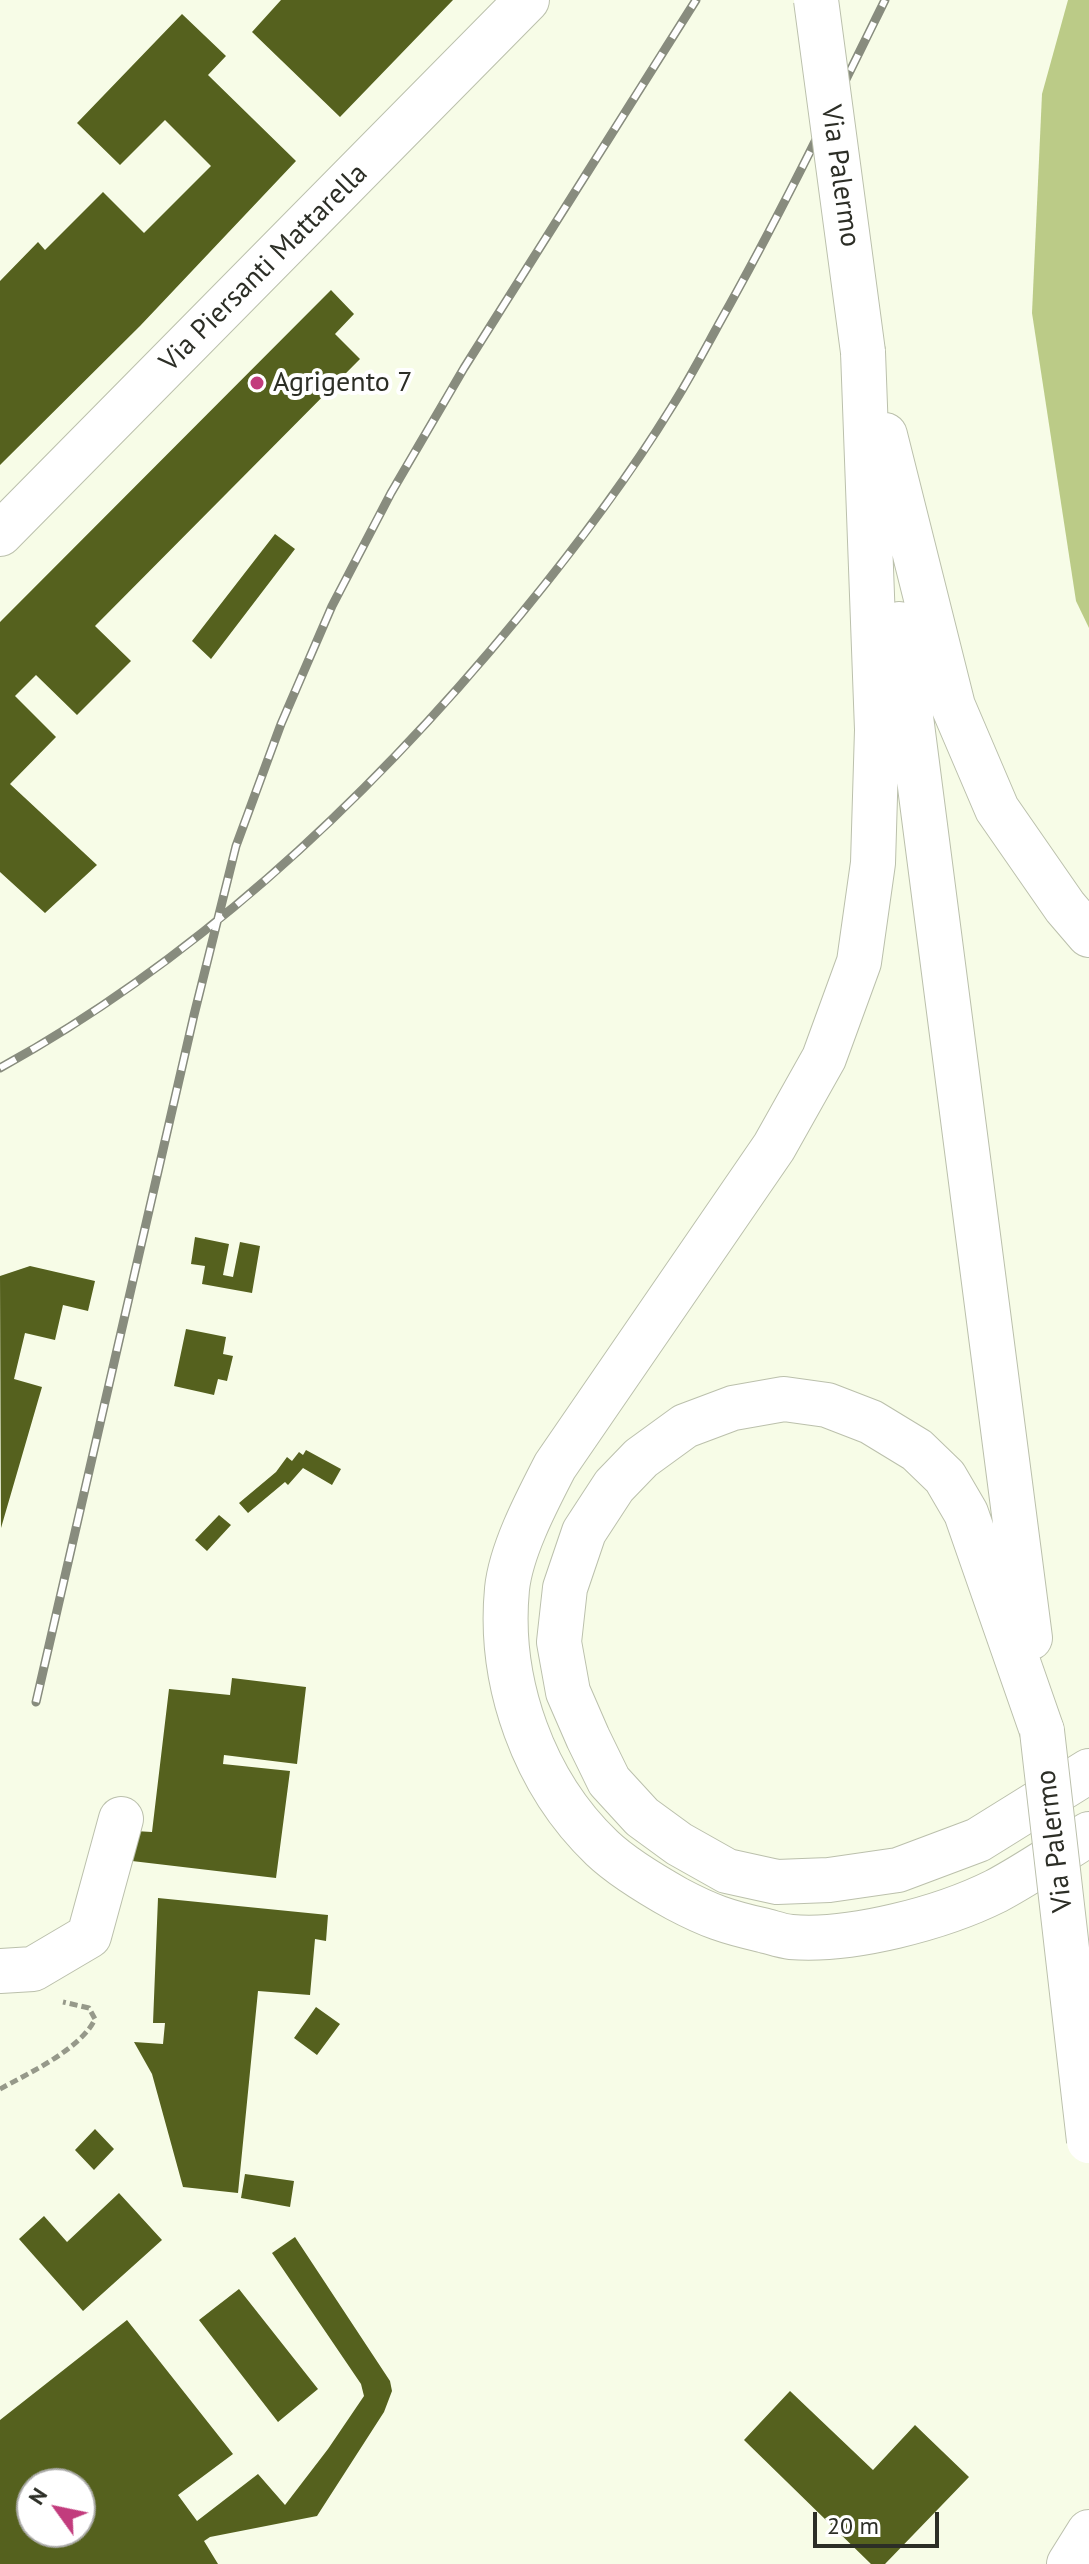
<!DOCTYPE html>
<style>
body{margin:0}
#map{position:relative;width:1089px;height:2564px;overflow:hidden;background:#f7fce7;font-family:"PT Sans",sans-serif}
canvas{display:block}
.north{position:absolute;left:16px;top:2468px;width:80px;height:80px;box-sizing:border-box;background:#fff;border:2px solid #ababa8;border-radius:50%;rotate:303deg;font-size:22px;font-weight:700;line-height:32px;text-align:center;color:#2c2e26}
.north::after{content:'';display:block;margin:auto;width:28px;height:36px;background:#c23c7d;clip-path:polygon(50% 0,100% 100%,50% 72%,0 100%)}
.scale{position:absolute;left:813px;top:2512px;width:126px;height:36px;box-sizing:border-box;border:4px solid #2c2e26;border-top:0;padding-left:10px;font-size:24px;line-height:28px;white-space:nowrap;color:#2c2e26;-webkit-text-stroke:6px #fff;paint-order:stroke}
</style>
<div id="map">
<canvas width="1089" height="2564"></canvas>
<div class="north">N</div>
<div class="scale">20 m</div>
</div>
<script>
const ctx = document.querySelector('canvas').getContext('2d');
ctx.lineJoin = 'round';
function fillPath(path, color) {
  ctx.fillStyle = color;
  ctx.fill(path, 'evenodd');
}
function stroke(path, color, width, dash) {
  ctx.strokeStyle = color;
  ctx.lineWidth = width;
  ctx.lineCap = dash ? 'butt' : 'round';
  ctx.setLineDash(dash || []);
  ctx.stroke(path);
}
function drawText(font, color, halo, rows, align = 'center') {
  ctx.font = font + ' "PT Sans",sans-serif';
  ctx.lineWidth = 8;
  ctx.setLineDash([]);
  ctx.textBaseline = 'middle';
  ctx.strokeStyle = halo;
  ctx.fillStyle = color;
  for (const [text, x, y, turn = 0] of rows) {
    ctx.save();
    ctx.translate(x, y);
    ctx.rotate((+turn || 0) * Math.PI / 180);
    ctx.textAlign = isNaN(turn) ? turn : align;
    if (halo) ctx.strokeText(text, 0, 0);
    ctx.fillText(text, 0, 0);
    ctx.restore();
  }
}
fillPath(new Path2D(`
 M1068,0H1089V628L1076,601L1032,313L1042,94Z`), '#bbcb87');
fillPath(new Path2D(`
 M281,0H453L340,117L252,32Z
 M182,14L226,56L208,75L296,161L140,326L0,465V281L38,242L45,250L103,192L144,233L211,166L165,120L120,165L77,123Z
 M331,290L354,314L335,334L360,359L95,626L131,661L77,715L36,675L15,696L56,737L10,784L97,865L45,913L0,872V622Z
 M275,534L295,549L211,659L192,641Z
 M195,1237L229,1244L223,1275L233,1277L240,1242L260,1246L252,1293L202,1284L205,1266L191,1264Z
 M30,1266L95,1281L88,1311L63,1305L55,1340L25,1333L14,1379L42,1387L1,1528L0,1276Z
 M186,1329L226,1337L223,1354L233,1356L227,1381L218,1379L214,1395L174,1386Z
 M306,1450L341,1469L332,1485L303,1468L288,1485L285,1482L248,1513L239,1503L276,1472L287,1457L292,1461L299,1452L303,1455Z
 M219,1515L231,1525L207,1551L195,1540Z
 M232,1678L306,1687L297,1764L224,1755L223,1764L290,1771L276,1878L132,1861L135,1831L152,1832L169,1689L230,1695Z
 M158,1898L328,1915L326,1941L315,1939L310,1995L258,1991L238,2193L183,2187L152,2074L134,2042L163,2044L165,2023H153Z
 M316,2007L340,2024L317,2055L294,2038Z
 M95,2129L114,2149L94,2170L75,2150Z
 M245,2174L294,2181L290,2207L241,2198Z
 M119,2193L162,2240L83,2311L19,2239L44,2216L67,2242Z
 M295,2237L390,2381L392,2391L384,2412L317,2516L210,2537L204,2541L218,2564H0V2420L127,2320L233,2454L178,2495L197,2521L258,2474L285,2505L328,2449L364,2396L361,2384L272,2253ZM32,2484H80V2532H32Z
 M239,2289L318,2389L278,2422L199,2320Z
 M790,2391L873,2470L915,2425L969,2477L885,2564H871L744,2440Z`), '#55611e');
const street = new Path2D(`
 M0,534L527,0
 M0,1971L33,1969L89,1936L121,1819`);
const secondary = new Path2D(`
 M863,352L877,730L873,863L859,962L824,1058L774,1147L555,1466C537,1501 511,1550 507,1589C498,1683 534,1783 602,1848C623,1868 652,1885 677,1899C709,1916 727,1922 762,1930C771,1932 781,1936 791,1937C851,1942 942,1918 996,1891C1028,1874 1058,1853 1089,1834
 M885,435L953,706L997,809L1065,907L1089,935
 M899,624L1030,1638
 M1042,1731L966,1513L945,1477L917,1450L871,1422L827,1405L784,1399L733,1408L685,1426L641,1458L614,1486L584,1532L565,1588L559,1642L568,1692L588,1738L609,1781L642,1817L679,1844L727,1871L777,1882L829,1880L898,1870L978,1840L1089,1771
 M1069,2564L1089,2532`);
stroke(street, '#bbc0ac', 46);
stroke(secondary, '#bbc0ac', 46);
stroke(new Path2D(`
 M0,2089C29,2073 81,2049 95,2019L89,2008L63,2002`), '#96998a', 5, [8, 4]);
stroke(street, '#fff', 44);
stroke(secondary, '#fff', 44);
const rail = new Path2D(`
 M0,1068C203,956 375,792 521,614C575,548 626,481 671,408C689,380 704,351 720,322C779,217 832,108 885,0
 M36,1702L194,1015L236,846L281,724L332,606L391,493L464,368L696,0`);
stroke(rail, '#888c7e', 9);
stroke(rail, '#fff', 6, [18]);
const secondaryBridge = new Path2D(`
 M816,0L863,352
 M1042,1731L1089,2141`);
stroke(secondaryBridge, '#bbc0ac', 46, []);
stroke(secondaryBridge, '#fff', 44);
for (const [x, y, r, color] of [
 [257,383,8,"#c23c7d"]
]) {
  const dot = new Path2D();
  dot.arc(x, y, r, 0, 2 * Math.PI);
  ctx.fillStyle = color;
  ctx.fill(dot);
  stroke(dot, '#fff', 3);
}
drawText('28px', '#2c2e26', '#fff', [
 ["Via Palermo",840,176,82],
 ["Via Piersanti Mattarella",264,268,-45],
 ["Via Palermo",1055,1841,-97]
]);
drawText('28px', '#2c2e26', '#fff', [
 ["Agrigento 7",273,383]
], 'left');
</script>
